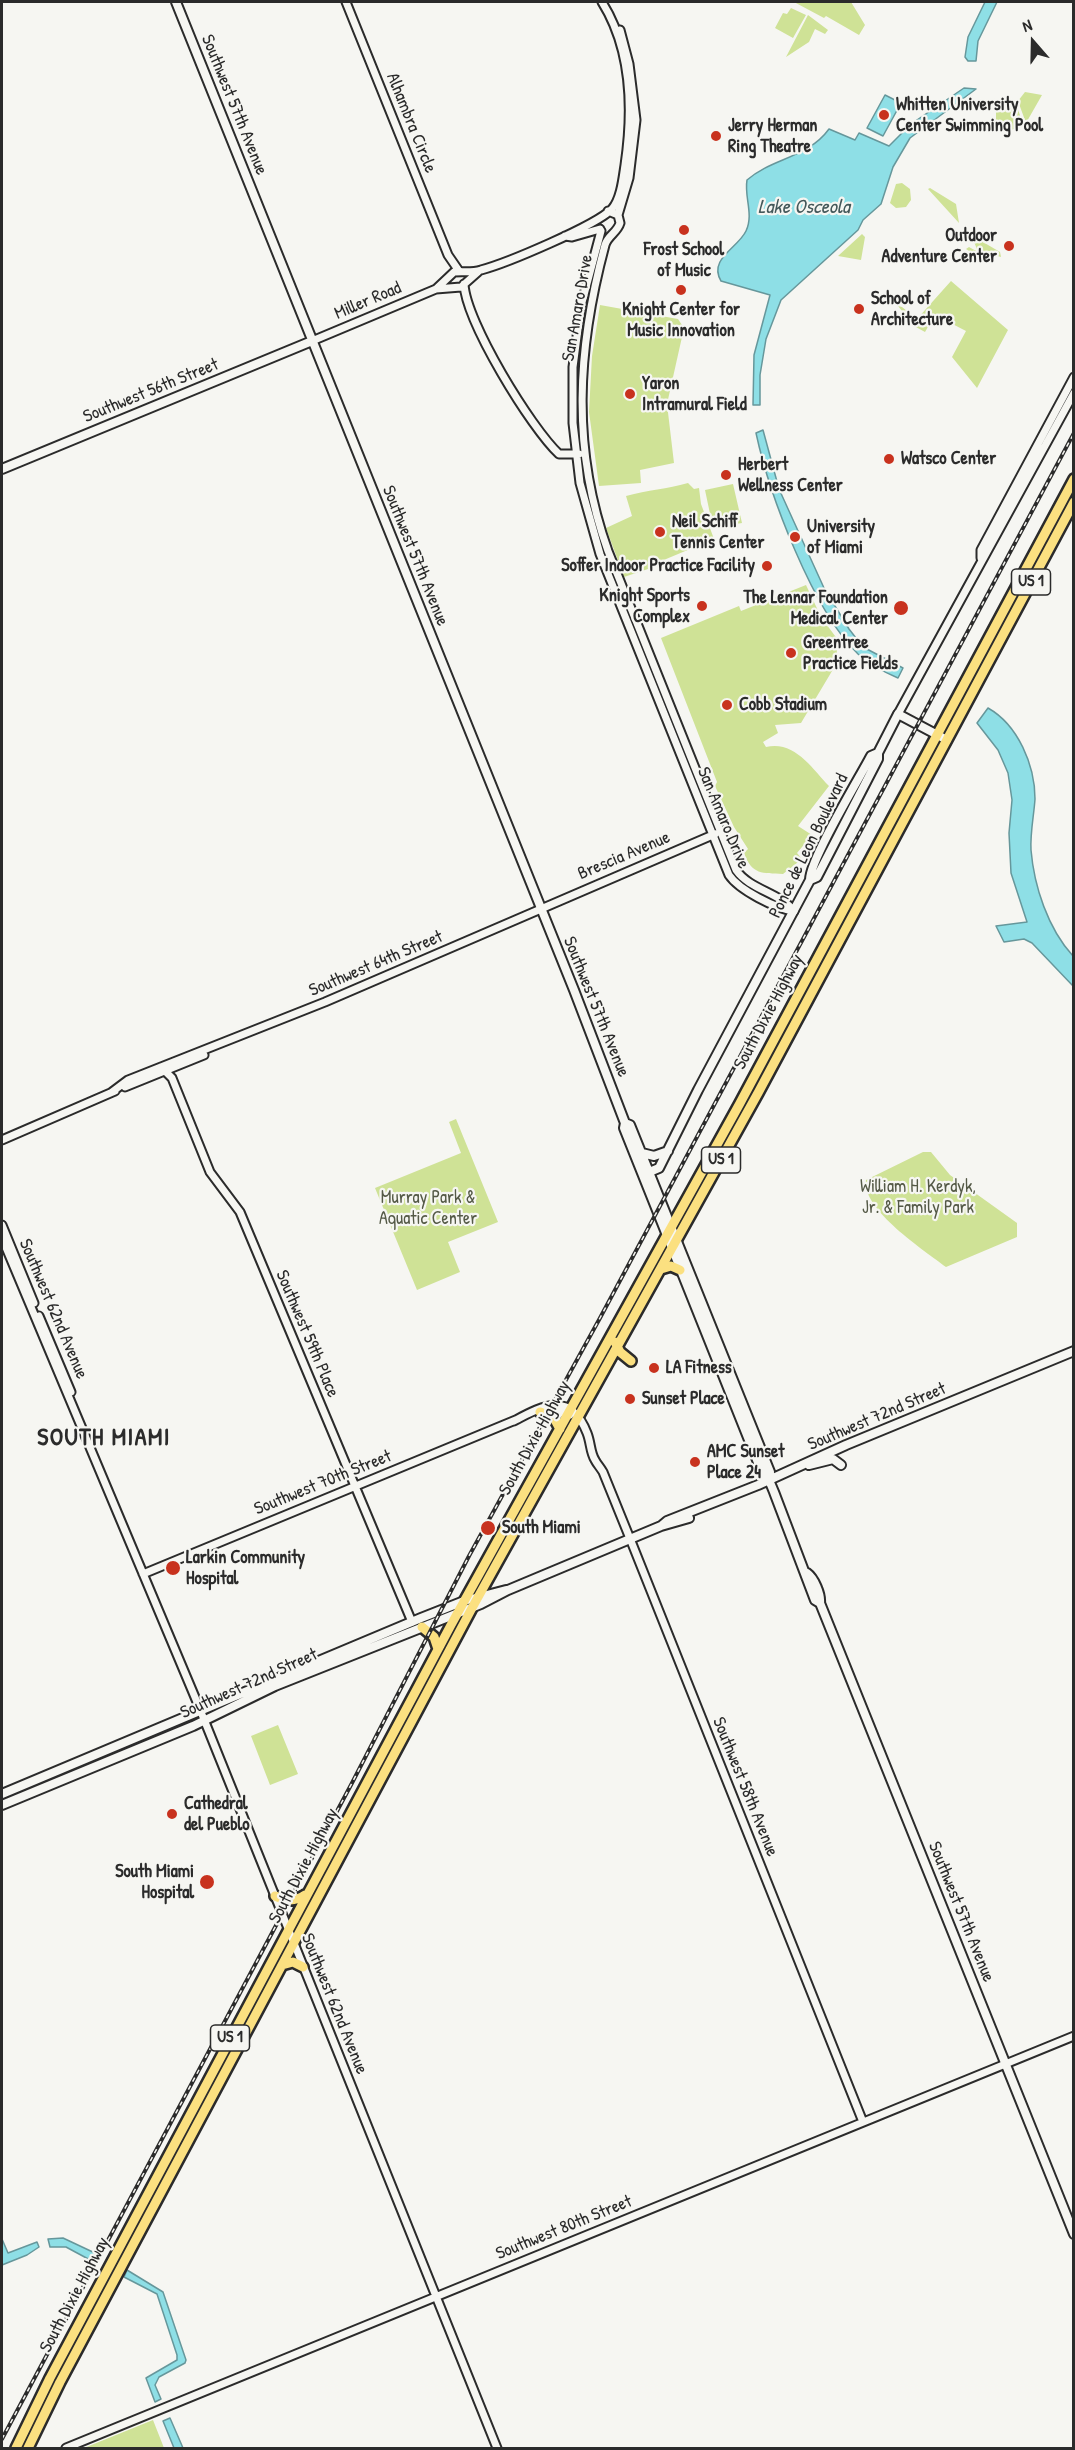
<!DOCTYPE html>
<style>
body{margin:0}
#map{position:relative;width:1075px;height:2450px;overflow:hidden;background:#f6f6f2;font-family:"Patrick Hand",sans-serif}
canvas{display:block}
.frame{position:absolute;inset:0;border:3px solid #2b2b2b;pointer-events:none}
.north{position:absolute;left:1003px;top:12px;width:60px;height:60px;-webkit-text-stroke:4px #f6f6f2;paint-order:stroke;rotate:340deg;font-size:16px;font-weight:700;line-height:24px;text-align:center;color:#2b2b2b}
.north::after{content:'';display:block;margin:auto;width:21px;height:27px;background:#2b2b2b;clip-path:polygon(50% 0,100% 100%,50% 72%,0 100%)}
</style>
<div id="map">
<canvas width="1075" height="2450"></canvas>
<div class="frame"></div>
<div class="north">N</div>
</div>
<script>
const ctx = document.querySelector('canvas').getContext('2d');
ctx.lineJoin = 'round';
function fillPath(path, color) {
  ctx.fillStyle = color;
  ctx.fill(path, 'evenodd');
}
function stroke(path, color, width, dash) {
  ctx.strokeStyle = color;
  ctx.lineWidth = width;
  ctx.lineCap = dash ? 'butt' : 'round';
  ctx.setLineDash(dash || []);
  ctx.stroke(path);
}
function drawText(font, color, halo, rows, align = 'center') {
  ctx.font = font + ' "Patrick Hand",sans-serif';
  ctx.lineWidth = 4.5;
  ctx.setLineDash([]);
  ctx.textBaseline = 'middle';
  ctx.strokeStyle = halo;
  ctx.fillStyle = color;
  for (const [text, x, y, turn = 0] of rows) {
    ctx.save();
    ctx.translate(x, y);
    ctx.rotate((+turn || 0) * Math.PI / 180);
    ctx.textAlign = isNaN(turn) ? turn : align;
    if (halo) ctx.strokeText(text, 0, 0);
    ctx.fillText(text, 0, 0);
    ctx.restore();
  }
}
fillPath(new Path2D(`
 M794,2H851L865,25L859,35L826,16L824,18Z
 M791,8L806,15L793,38L775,28L783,13L787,14Z
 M808,15L828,30L825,34L815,29L809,42L786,57Z
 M1025,92L1042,95L1026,123L1018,101Z
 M1013,104L1017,106L1023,125L1007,132L996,124V109Z
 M902,183L910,189L911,200L906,207L896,208L890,203L896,184Z
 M930,188L956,204L959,223L928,189Z
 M862,234L865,237L861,260L838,256Z
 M971,235L1000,252L1001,257L984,252L974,263L968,264L967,255L970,257L974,254L966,249L969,247L978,252L973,239L965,243L966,236Z
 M951,281L1008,330L977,388L952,357L966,331L935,315L925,332L914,326L898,306L902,307L917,319Z
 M600,305L678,319L684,328L667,404L674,463L640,470L641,483L599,486L589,412L592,356Z
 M688,483L694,489L699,488L701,504L714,539L659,562L657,566L624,577L606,528L632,516L626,496C648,490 667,489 688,483Z
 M733,484L742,523L713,528L705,490Z
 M1073,485V494L1005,621L1008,608Z
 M806,585L821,617L838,640L836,645L838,661L801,723L775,725L778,733L763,742L766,747C794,740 812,768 829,786L798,826L812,835L797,853L802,859L783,874C762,873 752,875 744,853L748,849L734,827L715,786L717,782L661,638L739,606L741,611Z
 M456,1119L498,1222L448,1242L460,1272L417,1290L375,1188L461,1153L449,1122Z
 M923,1152H931L950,1175L1017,1223V1237L946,1267C925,1251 861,1209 866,1180Z
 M278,1725L298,1774L270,1785L251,1736Z
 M153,2420L164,2448H84Z`), '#cfe296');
const water = new Path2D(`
 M985,2H997L978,41L976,61H968L965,57L968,37Z
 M964,88L976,89L910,138L893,167L881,204L863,220L858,230L781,300L766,339L760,375V405H753L754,355L770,295L721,281C708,259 738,248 746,231C754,214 744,197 747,180C772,158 808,158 829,129L855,140L859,133L889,146L911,124Z
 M885,95L901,103L883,136L867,128Z
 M763,430L779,489L824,588L849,629L863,647L903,668L898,678C884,672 869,664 858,654C813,611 769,494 756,433Z
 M988,708C1018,725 1035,765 1035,799C1034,815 1030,833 1031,850C1034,886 1048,929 1073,956V986L1032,943L1024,939L1004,942L996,926L1027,922L1011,873L1009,833L1012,800L1008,773L998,750L977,723Z
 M63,2238L97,2254L92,2261L66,2247H50L48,2239Z
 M2,2239L8,2253L37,2242L39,2247L27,2255L2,2265Z
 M127,2270L163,2292L186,2360L185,2363L159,2377L155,2385L161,2399L155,2402L146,2378L177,2360V2355L157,2294L124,2277Z
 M170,2418L183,2448H174L163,2421Z`);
fillPath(water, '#8edfe6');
stroke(water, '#66979b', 1.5);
const tertiary = new Path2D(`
 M346,2L448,255L459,271
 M608,211L618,215L620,223C617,233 608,235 605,245C577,349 571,448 608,551L736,870C750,890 779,892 794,911
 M618,215L629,178L636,120L629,64L620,30
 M601,231L581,306L573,367V423L580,483L600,554L729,875C739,890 776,909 794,911
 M565,236L572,237L600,229
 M464,284C466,322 531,428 559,454H579
 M436,289L454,272C464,271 471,273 481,270C507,263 595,226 612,209C621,199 623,178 625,165C633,111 632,50 602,2
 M312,341L436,289L461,287L478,272
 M981,558V550L1074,377
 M898,714L1074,393
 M161,1067L172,1078L210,1172L240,1212L412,1622
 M125,1087L204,1055
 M112,1092L128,1080L325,1002L715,834
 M2,1140L115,1091
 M2,1225L34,1303
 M2,1238L197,1702L497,2448
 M39,1316L71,1392
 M540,1412L554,1411L570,1415
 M514,1421C545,1404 571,1392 587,1433C591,1443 590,1452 595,1460C597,1464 600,1467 603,1472L633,1546L863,2122
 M143,1574L518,1419
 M66,2448L1074,2036`);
const secondary = new Path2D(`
 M176,2L574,990L625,1123L624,1128L763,1475L769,1480L774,1492L815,1600L820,1603
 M2,469L312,341
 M810,880L817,877L878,759V753
 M625,1123L630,1125L770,1472L769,1480
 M642,1153L654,1156L668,1151
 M642,1164L647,1173L659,1168L698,1090L810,880C809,861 860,777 871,756L878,753L898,714L947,740
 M809,1465L833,1459L841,1465
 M661,1526L689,1518
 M807,1573C814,1578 821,1594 820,1603L1074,2234
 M2,1794L421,1618L464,1601L506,1590
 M2,1805L193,1726L275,1686L481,1604L508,1590L661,1526L667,1521L758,1485L846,1445L1074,1351`);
const trunk = new Path2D(`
 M661,1269L671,1266L680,1270
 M615,1342L620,1352L631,1361
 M540,1412L554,1418L560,1429
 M422,1627L434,1637L438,1649
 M275,1896C287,1901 294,1902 305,1895
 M282,1965L293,1962L303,1967
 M16,2448L50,2378L451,1625L739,1105L1074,479
 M28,2448L60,2382L472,1608L758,1093L1074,502`);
stroke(tertiary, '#2b2b2b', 11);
stroke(secondary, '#2b2b2b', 12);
stroke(trunk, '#2b2b2b', 14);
stroke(tertiary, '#f6f6f2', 7);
stroke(secondary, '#f6f6f2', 8);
stroke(trunk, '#fbe080', 9);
const rail = new Path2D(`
 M2,2439L352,1783L469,1556L600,1318L1074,433`);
stroke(rail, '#2b2b2b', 4);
stroke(rail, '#f6f6f2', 1.5, [4.5]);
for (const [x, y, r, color] of [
 [884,115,6,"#c8321e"],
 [716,136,6,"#c8321e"],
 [684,230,6,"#c8321e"],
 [1009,246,6,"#c8321e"],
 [681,290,6,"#c8321e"],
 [859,309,6,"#c8321e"],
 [630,394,6,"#c8321e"],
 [889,459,6,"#c8321e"],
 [726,475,6,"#c8321e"],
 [660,532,6,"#c8321e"],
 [795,537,6,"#c8321e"],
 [767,566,6,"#c8321e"],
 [702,606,6,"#c8321e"],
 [901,608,8,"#c8321e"],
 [791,653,6,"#c8321e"],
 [727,705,6,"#c8321e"],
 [654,1368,6,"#c8321e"],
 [630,1399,6,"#c8321e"],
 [695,1462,6,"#c8321e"],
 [488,1528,8,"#c8321e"],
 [173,1568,8,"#c8321e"],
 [172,1814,6,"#c8321e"],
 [207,1882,8,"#c8321e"]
]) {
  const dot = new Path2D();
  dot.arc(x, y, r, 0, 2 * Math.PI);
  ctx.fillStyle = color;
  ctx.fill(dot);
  stroke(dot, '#f6f6f2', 2);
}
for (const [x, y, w] of [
 [1031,582,39],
 [721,1160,39],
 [230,2038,39]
]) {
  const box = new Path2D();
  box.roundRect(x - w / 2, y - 13, w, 26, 4.5);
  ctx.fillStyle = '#f6f6f2';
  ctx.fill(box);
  stroke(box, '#2b2b2b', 1.5);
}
drawText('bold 16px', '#2b2b2b', null, [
 ["US 1",1031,582],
 ["US 1",721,1160],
 ["US 1",230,2038]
]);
drawText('18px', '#2b2b2b', '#f6f6f2', [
 ["Southwest 57th Avenue",234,105,68],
 ["Alhambra Circle",411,123,68],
 ["Miller Road",368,301,-23],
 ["San Amaro Drive",578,308,-80],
 ["Southwest 56th Street",151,391,-22],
 ["Southwest 57th Avenue",415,556,68],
 ["San Amaro Drive",723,818,67],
 ["Ponce de Leon Boulevard",809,846,-64],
 ["Brescia Avenue",624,856,-23],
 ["Southwest 64th Street",376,964,-23],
 ["Southwest 57th Avenue",596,1007,68],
 ["South Dixie Highway",769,1012,-62],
 ["Southwest 62nd Avenue",53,1309,67],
 ["Southwest 59th Place",307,1334,67],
 ["Southwest 72nd Street",877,1417,-23],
 ["South Dixie Highway",535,1438,-61],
 ["Southwest 70th Street",323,1483,-22],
 ["Southwest 72nd Street",249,1684,-24],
 ["Southwest 58th Avenue",745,1787,68],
 ["South Dixie Highway",304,1866,-62],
 ["Southwest 57th Avenue",961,1912,68],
 ["Southwest 62nd Avenue",334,2004,68],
 ["Southwest 80th Street",564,2228,-22],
 ["South Dixie Highway",75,2295,-62]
]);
drawText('bold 18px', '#2b2b2b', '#f6f6f2', [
 ["Whitten University",896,105],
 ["Center Swimming Pool",896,126],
 ["Jerry Herman",728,126],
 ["Ring Theatre",728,147],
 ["Outdoor",997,236,"right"],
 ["Adventure Center",997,257,"right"],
 ["Frost School",684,250,"center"],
 ["of Music",684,271,"center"],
 ["School of",871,299],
 ["Architecture",871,320],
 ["Knight Center for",681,310,"center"],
 ["Music Innovation",681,331,"center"],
 ["Yaron",642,384],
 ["Intramural Field",642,405],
 ["Watsco Center",901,459],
 ["Herbert",738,465],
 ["Wellness Center",738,486],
 ["Neil Schiff",672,522],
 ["Tennis Center",672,543],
 ["University",807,527],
 ["of Miami",807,548],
 ["Soffer Indoor Practice Facility",755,566,"right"],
 ["Knight Sports",690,596,"right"],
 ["Complex",690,617,"right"],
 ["The Lennar Foundation",888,598,"right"],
 ["Medical Center",888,619,"right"],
 ["Greentree",803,643],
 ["Practice Fields",803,664],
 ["Cobb Stadium",739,705],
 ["LA Fitness",666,1368],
 ["Sunset Place",642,1399],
 ["AMC Sunset",707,1452],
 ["Place 24",707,1473],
 ["South Miami",502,1528],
 ["Larkin Community",186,1558],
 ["Hospital",186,1579],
 ["Cathedral",184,1804],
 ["del Pueblo",184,1825],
 ["South Miami",194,1872,"right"],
 ["Hospital",194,1893,"right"]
], 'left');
drawText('18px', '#545946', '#f6f6f2', [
 ["William H. Kerdyk,",918,1187],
 ["Jr. & Family Park",918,1208],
 ["Murray Park &",428,1198],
 ["Aquatic Center",428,1219]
]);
drawText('italic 20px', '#44585a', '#f6f6f2', [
 ["Lake Osceola",804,208]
]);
ctx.letterSpacing = '1.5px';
drawText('bold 24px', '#2b2b2b', '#f6f6f2', [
 ["SOUTH MIAMI",104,1439]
]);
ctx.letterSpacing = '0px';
</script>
